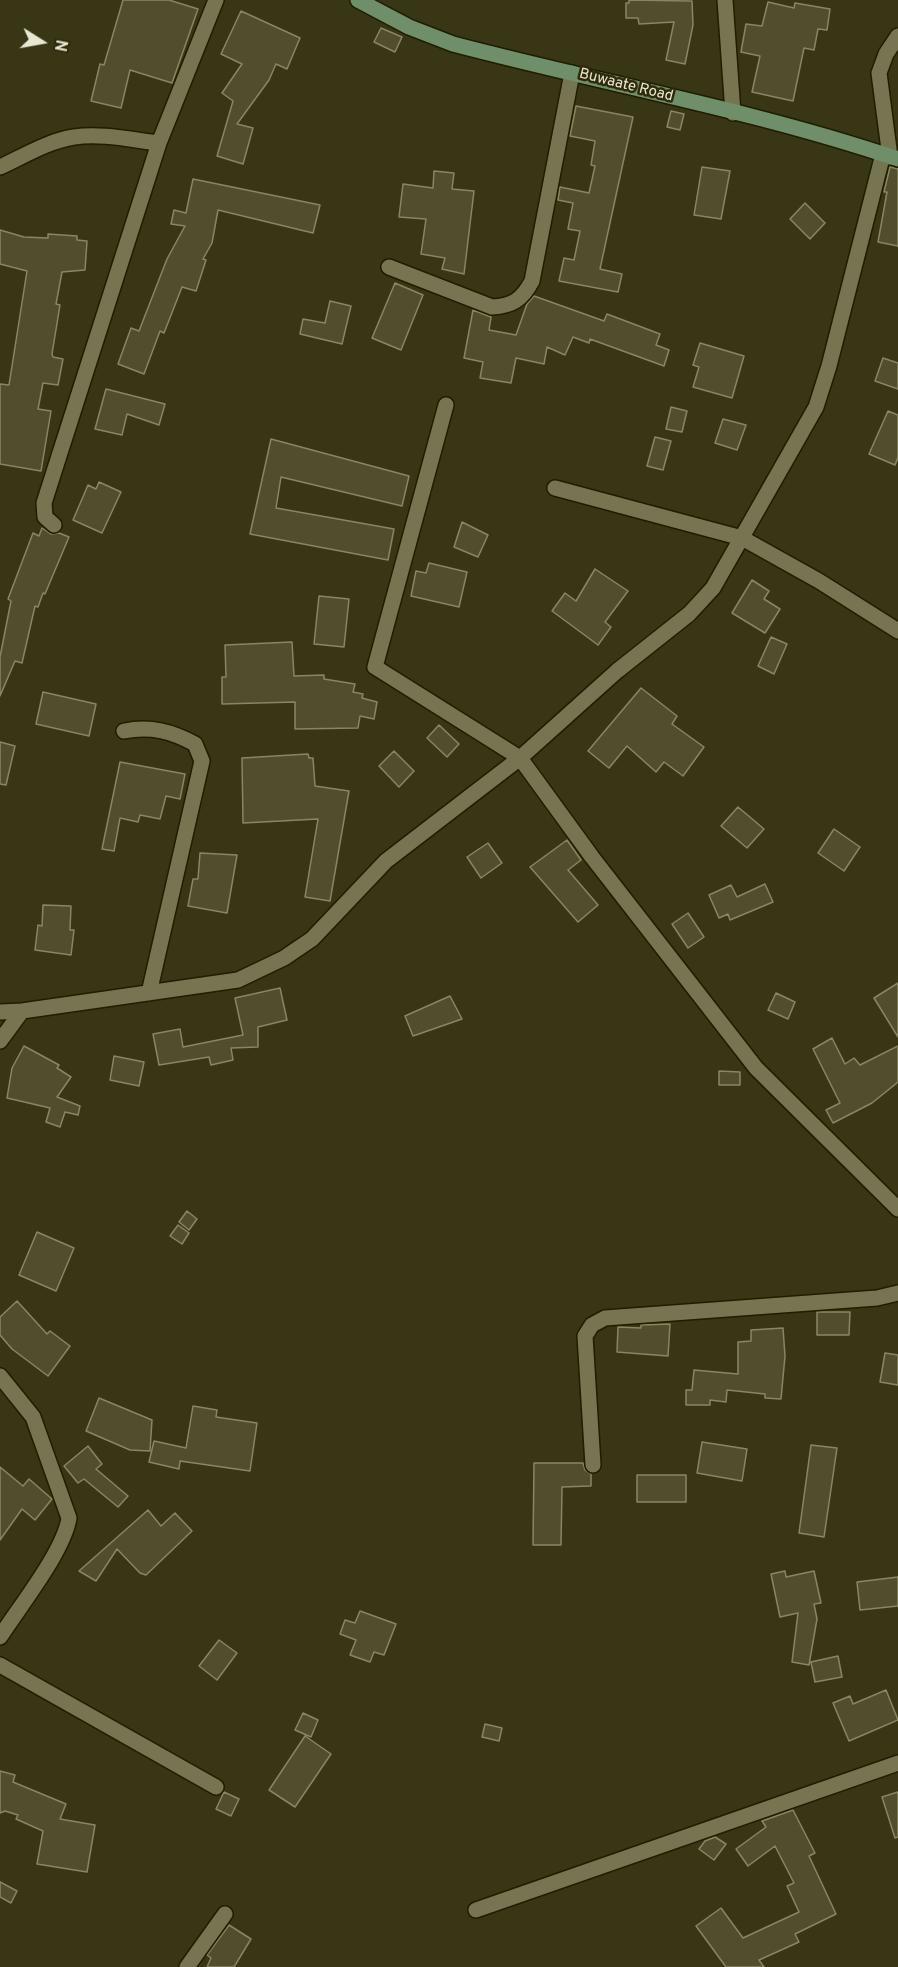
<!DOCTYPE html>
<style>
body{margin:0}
#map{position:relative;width:898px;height:1967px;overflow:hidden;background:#393615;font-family:Overpass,sans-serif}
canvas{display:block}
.north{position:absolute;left:12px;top:12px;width:60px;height:60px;-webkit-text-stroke:4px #2f2b0a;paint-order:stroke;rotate:101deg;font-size:16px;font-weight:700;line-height:24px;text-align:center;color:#e8e7d4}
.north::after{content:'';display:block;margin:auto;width:21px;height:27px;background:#e8e7d4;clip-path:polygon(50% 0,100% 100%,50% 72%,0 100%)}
</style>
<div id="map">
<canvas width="898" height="1967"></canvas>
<div class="north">N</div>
</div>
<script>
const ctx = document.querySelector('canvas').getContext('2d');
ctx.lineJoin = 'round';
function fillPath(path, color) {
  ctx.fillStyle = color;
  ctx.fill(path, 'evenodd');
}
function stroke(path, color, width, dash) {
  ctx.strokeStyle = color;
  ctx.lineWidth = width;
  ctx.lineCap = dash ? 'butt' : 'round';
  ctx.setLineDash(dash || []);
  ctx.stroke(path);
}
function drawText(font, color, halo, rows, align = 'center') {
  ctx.font = font + ' Overpass,sans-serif';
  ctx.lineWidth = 5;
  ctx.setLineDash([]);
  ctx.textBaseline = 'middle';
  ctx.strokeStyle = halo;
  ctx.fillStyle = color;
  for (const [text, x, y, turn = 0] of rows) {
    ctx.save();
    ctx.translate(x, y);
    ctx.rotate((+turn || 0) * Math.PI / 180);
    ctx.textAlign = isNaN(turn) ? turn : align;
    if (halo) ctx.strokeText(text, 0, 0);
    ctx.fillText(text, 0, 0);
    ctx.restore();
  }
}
const building = new Path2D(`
 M123,0H169L198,9L172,83L130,70L121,108L91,101L100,64L104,65Z
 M629,0L692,1L693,25L685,64L666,60L674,22L639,24L638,18H626V3H629Z
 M768,2L794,8L795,3L830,9L827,30L818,29L814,50L804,48L793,101L752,92L760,56L741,52L746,24L762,26Z
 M241,11L300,38L287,69L276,64L269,80L237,124L253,128L243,164L217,156L233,101L222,93L242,64L221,54Z
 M381,28L402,37L395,52L374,42Z
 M576,106L633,117L600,269L622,274L618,292L559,281L564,258L574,260L580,231L568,229L573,203L558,200L560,187L589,193L595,166L591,165L595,141L570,136Z
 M671,111L684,114L680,130L667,127Z
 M702,167L730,171L721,219L694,215Z
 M890,167L898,169V246L878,242L887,192H884Z
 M434,171L454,173L452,189L474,191L464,274L442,269L445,258L421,254L426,219L399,217L403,184L433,188Z
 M193,179L320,205L313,233L218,210L212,243L203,259L206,260L196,291L182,287L164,333L160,331L144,374L118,364L131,328L139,331L167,259L185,226L171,224L174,210L186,213Z
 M805,203L825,223L810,239L790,219Z
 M0,230L24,237L48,238V234L77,236V240L87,241L85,270L62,272L56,304L60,305L52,354L53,357L63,359L58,385L43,383L38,409L51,411L41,471L0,464V384L9,385L27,271L0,264Z
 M395,283L423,295L401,350L372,338Z
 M534,296L604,321L607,314L660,334L656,345L669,350L664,366L590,339L589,343L573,337L565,355L547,347L544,364L516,358L511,383L480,378L483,362L464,358L473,310L491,317L489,330L516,335L527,304Z
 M330,301L351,306L342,344L300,334L303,319L325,323Z
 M700,343L744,356L732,398L693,387L699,367L693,365Z
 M883,358L898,363V389L875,381Z
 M106,389L165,404L159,425L127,414L122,435L95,429Z
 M671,407L687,411L682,432L666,429Z
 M888,411L898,415V457L895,465L869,454Z
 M723,419L746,425L737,450L715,443Z
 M655,437L671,441L663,470L647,466Z
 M271,439L409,476L402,506L281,477L276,508L394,529L388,560L250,534Z
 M99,482L121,492L102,533L73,520L88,485L96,489Z
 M462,522L488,535L478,557L454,547Z
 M42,528L51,534L59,533L69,537L45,594L43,593L38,607L35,606L22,663L15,661L0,696V657L11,601L8,599L33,533L39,536Z
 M429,563L467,572L459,607L411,596L416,571L426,573Z
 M595,569L628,591L605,622L611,627L598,645L552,611L565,593L576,601Z
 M752,580L769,591L764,599L780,609L765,633L732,613Z
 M319,596L349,599L344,647L314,644Z
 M771,637L787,644L774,674L758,666Z
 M292,642L294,676L324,675V679L355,684L353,692L363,694L362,698L377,702L374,719L360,716L358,728L295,729V702L222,704V677H226L225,645Z
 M641,688L677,716L672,724L704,747L683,776L664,762L656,772L627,746L609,768L588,751Z
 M43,692L96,704L89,736L36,724Z
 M439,725L459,744L447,757L427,738Z
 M0,742L15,746L6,785L0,784Z
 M394,751L414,771L399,787L379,766Z
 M308,754L309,758H313L315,786L349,791L330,901L305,897L318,819L243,823L242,758Z
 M120,762L185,774L180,799L166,796L160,819L140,815L138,822L120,818L114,851L102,849Z
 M738,807L764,829L747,848L721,826Z
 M834,829L860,847L844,871L818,853Z
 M567,840L581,860L568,870L598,905L578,922L530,867Z
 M488,843L502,863L481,878L467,857Z
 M200,853L237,855L227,913L188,906L193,879H198Z
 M765,884L773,902L730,920L728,914L719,918L709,895L731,885L737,897Z
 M43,905L71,906L70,930H74L71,955L35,950L38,925L42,926Z
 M688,913L704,937L688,948L672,924Z
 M898,983V1037L874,998Z
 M280,988L287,1020L258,1027V1047L231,1048L233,1060L211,1065L209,1057L159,1065L153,1034L180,1029L183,1047L243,1035L235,998Z
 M776,993L795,1002L788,1019L768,1010Z
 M450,996L462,1019L413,1036L405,1016Z
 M832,1038L845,1064L854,1058L860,1065L898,1046V1082L872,1103L833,1123L826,1110L840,1103L813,1049Z
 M24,1046L59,1065L57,1068L71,1077L57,1097L80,1106L78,1115L65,1112L60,1127L46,1122L50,1108L7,1098L12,1068Z
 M114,1056L144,1062L139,1086L110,1080Z
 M719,1071L740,1072V1085H719Z
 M187,1211L197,1219L189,1230L179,1222Z
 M178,1225L189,1233L182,1244L170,1236Z
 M37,1232L74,1248L56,1291L19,1275Z
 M17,1301L47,1334L50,1331L70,1346L48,1376L12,1349L0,1335V1317Z
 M817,1312H850L849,1335H817Z
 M670,1324L668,1356L617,1352L618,1327L641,1328V1325Z
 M783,1328L785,1356L781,1399L765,1398V1394L727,1390L726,1402L710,1400V1405H686V1390H692L694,1370L738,1374V1342L751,1341V1330Z
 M885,1353L898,1355V1385L880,1382Z
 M99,1398L152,1420L150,1451L130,1450L86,1431Z
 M193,1406L217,1410L216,1417L257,1423L250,1471L180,1461L179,1469L149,1462L154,1441L186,1448Z
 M702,1442L747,1449L742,1481L697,1473Z
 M811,1445L837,1448L824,1537L799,1533Z
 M88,1446L102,1464L96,1469L128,1496L118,1507L84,1479L78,1483L64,1466Z
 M534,1463H583L585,1470L591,1474V1486L562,1487L561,1545H533Z
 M0,1467L23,1486L29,1479L52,1499L35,1520L22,1509L0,1540Z
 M637,1475H686V1502H637Z
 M148,1510L161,1526L175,1513L192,1531L146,1575L140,1573L117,1549L96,1581L79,1571Z
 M785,1571L786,1577L814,1571L821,1603L814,1604L817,1619L809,1665L792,1662L798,1613L780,1617L771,1574Z
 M898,1577V1606L860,1610L857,1582Z
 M360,1611L396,1624L384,1655L374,1652L370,1662L350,1655L356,1640L340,1634L345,1620L355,1623Z
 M219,1640L237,1653L217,1680L199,1666Z
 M838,1656L842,1677L815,1682L811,1662Z
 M886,1690L898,1720L849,1741L833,1703L850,1696L853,1704Z
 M303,1713L318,1720L311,1737L295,1730Z
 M485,1724L502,1728L499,1741L482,1737Z
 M305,1736L331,1754L295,1807L269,1790Z
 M0,1771L15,1775L13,1782L66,1804L60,1819L95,1825L87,1872L37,1864L43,1831L16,1819L18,1815L5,1811L0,1813Z
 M224,1792L239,1799L231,1816L216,1809Z
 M898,1792V1837L895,1838L882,1797Z
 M793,1810L815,1853L809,1856L836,1914L795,1934L799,1942L759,1960L764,1967H726L696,1926L721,1908L743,1938L799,1912L787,1886L794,1883L775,1846L748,1866L736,1849L766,1827L762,1821Z
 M715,1837L726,1844L714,1860L699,1849L705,1841Z
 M0,1882L17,1891L11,1903L0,1897Z
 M229,1925L251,1939L234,1967H207L211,1958L207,1955Z`);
fillPath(building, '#514e2d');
stroke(building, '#898663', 1.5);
const street = new Path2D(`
 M725,0L733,113
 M890,157L879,73L886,54L898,36
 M0,167C24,156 48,141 74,137C102,133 132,140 159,143
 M389,267L492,307C512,306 522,300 532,281L572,73
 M446,405L375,667L520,758L592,857L756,1068L898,1209
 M555,488L742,538L819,581L898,631
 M54,525L45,517L44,503L159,143L216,0
 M124,731C151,726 171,731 195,744L202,761L149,993
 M0,1012L22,1011L238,980L284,958L312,939L386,861L520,758L617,671L689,614L713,588L816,407L829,366L883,154
 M0,1041L22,1011
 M0,1376L33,1417L69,1518C64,1551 20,1606 0,1637
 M593,1465L585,1336L592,1325L605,1318L877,1298L898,1293
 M0,1665L216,1787
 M476,1910L898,1763
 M187,1967L225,1914`);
const secondary = new Path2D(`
 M358,0L409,27L453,44C601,83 753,110 898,159`);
stroke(street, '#201d00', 18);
stroke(secondary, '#201d00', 18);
stroke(street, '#777452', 15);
stroke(secondary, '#6e8f69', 15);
drawText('15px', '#e8e7d4', '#2f2b0a', [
 ["Buwaate Road",626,86,14]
]);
</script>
